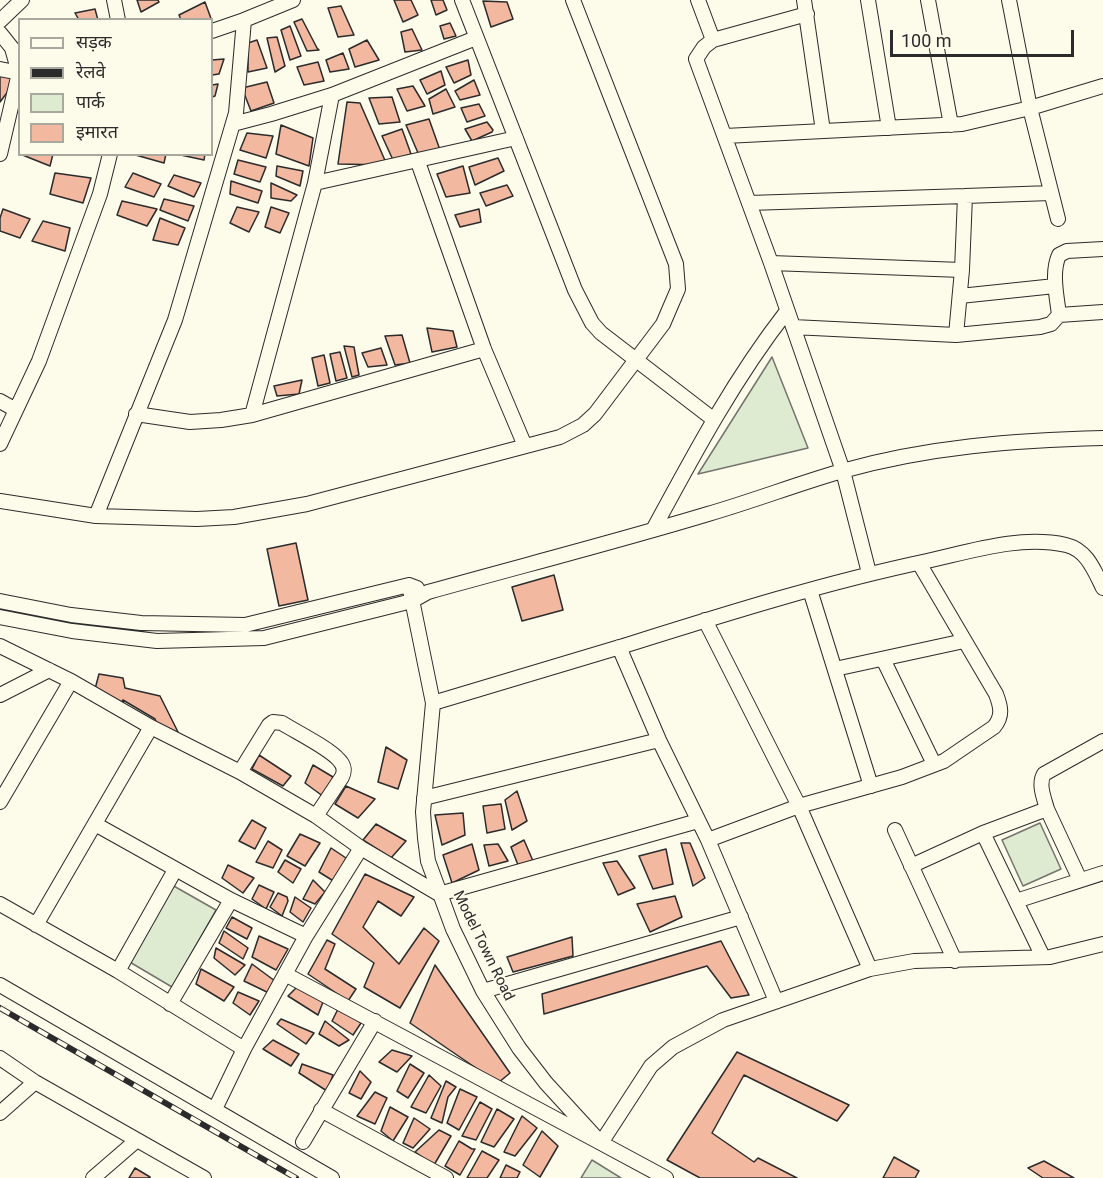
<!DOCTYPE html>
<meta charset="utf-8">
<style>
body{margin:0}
#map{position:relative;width:1103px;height:1178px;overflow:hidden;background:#fdfbea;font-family:Roboto,"Noto Sans Devanagari",sans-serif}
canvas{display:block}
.legend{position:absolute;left:18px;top:18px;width:195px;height:138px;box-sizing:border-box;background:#fdfbea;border:2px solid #a9a89e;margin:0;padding:8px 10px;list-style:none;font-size:18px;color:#2b2b2b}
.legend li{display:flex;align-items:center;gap:12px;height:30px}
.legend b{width:30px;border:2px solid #a9a89e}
.scale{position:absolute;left:890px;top:30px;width:184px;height:27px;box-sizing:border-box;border:3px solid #2b2b2b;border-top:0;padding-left:8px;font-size:18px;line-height:21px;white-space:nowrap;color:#2b2b2b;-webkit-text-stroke:4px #fdfbea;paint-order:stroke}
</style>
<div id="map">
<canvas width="1103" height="1178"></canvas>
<ul class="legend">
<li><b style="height:8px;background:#fdfbea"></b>सड़क</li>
<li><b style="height:8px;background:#2b2b2b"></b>रेलवे</li>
<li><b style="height:16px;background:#deebd1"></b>पार्क</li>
<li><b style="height:16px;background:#f2b8a0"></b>इमारत</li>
</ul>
<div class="scale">100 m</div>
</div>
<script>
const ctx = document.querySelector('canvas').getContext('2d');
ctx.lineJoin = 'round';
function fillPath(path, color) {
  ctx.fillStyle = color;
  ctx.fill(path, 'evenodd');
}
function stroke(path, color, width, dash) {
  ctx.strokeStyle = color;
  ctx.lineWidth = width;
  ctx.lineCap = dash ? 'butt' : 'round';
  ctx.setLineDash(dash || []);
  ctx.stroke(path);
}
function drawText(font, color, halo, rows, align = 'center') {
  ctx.font = font + ' Roboto,sans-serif';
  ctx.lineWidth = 4.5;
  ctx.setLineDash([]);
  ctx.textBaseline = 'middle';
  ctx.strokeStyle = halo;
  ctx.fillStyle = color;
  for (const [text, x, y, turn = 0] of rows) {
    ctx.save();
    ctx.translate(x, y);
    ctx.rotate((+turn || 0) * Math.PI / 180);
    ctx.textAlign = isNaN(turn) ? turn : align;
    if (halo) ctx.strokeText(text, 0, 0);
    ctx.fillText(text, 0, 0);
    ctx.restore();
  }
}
const green = new Path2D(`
 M772,357L808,448L698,474Z
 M1040,823L1061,869L1023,886L1002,840Z
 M172,885L216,910L172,987L128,961Z
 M592,1160L621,1178H581Z`);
fillPath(green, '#deebd1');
stroke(green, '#74746e', 1.5);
const building = new Path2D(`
 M137,0H158L159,2L141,12Z
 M394,0H411L418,15L403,22Z
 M431,0H443L447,10L436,15Z
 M483,1L507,2L513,19L491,27Z
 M205,2L213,24H212V20H181L179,15Z
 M341,6L354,35L338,37L328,8Z
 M95,9L98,20H79L75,13Z
 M302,19L317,48L319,50L307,51L294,22Z
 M450,23L456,36L444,39L440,26Z
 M290,26L301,56L290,60L281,30Z
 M412,29L422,50L405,52L401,32Z
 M277,37L285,66L275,72L267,38Z
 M257,40L267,68L248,72V43Z
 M367,40L379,60L355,67L349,49Z
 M343,53L349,69L330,72L326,60Z
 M224,59L219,74L212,75V60Z
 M468,60L471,75L454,83L446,67Z
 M318,62L324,81L304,85L297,67Z
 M0,63L18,78L0,102Z
 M441,71L445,85L427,94L420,80Z
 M474,80L480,95L460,100L455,91Z
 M267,82L274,103L251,111L242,88Z
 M218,84L215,96L212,97V85Z
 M413,86L425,106L407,111L397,89Z
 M446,89L455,107L433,114L429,99Z
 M392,97L400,122L379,124L369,98Z
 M347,102L360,103L387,165L338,164Z
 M479,104L485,116L467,122L461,108Z
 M429,119L440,150L418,153L406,125Z
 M487,122L493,130L492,132L472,141L465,129Z
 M281,125L313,138L309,166L276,154Z
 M402,129L411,154L393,160L382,136Z
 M247,133L273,136L266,158L240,150Z
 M20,154H53L50,166Z
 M132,154H166L164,163Z
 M176,154H205L204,160Z
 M498,158L504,171L475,185L469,167Z
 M238,160L266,167L260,182L234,174Z
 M277,166L303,171L300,186L276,176Z
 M463,166L470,193L446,197L437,174Z
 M55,173L91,178L83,203L50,194Z
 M133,173L161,184L154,197L125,187Z
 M174,175L201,183L194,197L168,186Z
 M231,181L262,191L258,203L230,194Z
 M271,183L297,195L291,201L271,198Z
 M507,185L513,196L486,206L480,193Z
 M164,199L194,206L188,221L160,210Z
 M122,201L157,209L147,226L117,215Z
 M237,207L259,212L249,232L230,223Z
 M271,207L289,213L280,233L265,227Z
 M3,209L30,219L20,238L0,231V218Z
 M479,209L481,222L460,227L455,215Z
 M160,218L185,228L178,245L153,240Z
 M43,221L70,228L65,251L32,241Z
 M427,328L453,331L457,347L432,352Z
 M402,335L410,363L395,365L385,336Z
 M344,346L354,347L359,375L352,377Z
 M381,348L387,365L368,367L362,353Z
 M340,352L347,378L336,381L330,354Z
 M324,355L330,383L318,386L312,358Z
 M302,380L299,394L277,396L274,386Z
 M296,543L308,600L279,606L267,549Z
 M554,575L563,610L522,621L512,587Z
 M99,674L123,678L125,688L160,696L181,738L157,724L155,719L123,700L121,703L95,689Z
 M386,747L407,760L398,789L378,782Z
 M259,755L291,776L283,786L252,769Z
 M313,765L333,777L324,797L305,783Z
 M346,786L375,799L358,818L335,804Z
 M517,791L527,821L512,830L505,800Z
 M501,804L505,829L487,833L483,806Z
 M463,813L465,835L442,845L435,815Z
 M252,820L266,828L255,849L239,841Z
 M376,824L406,841L391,858L363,840Z
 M300,834L320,843L305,866L287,856Z
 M524,840L533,861L518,865L511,847Z
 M268,841L282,850L273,868L256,862Z
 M681,843H690L705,878L693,886Z
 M472,844L479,870L452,883L443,855Z
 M498,844L508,861L489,866L484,845Z
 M331,848L346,858L335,882L319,872Z
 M666,849L673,884L653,889L639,856Z
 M285,860L301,869L293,883L278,872Z
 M617,861L635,888L618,895L603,863Z
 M228,865L254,878L243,893L222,878Z
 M365,874L414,897L401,916L378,901L363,927L399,964L424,928L439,941L400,1008L364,987L374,963L332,934Z
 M313,880L325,892L315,904L303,899Z
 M259,885L274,892L266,909L252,899Z
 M278,893L287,897L288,901L282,916L270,907Z
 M675,896L682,917L650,932L637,904Z
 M295,897L311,908L303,922L290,912Z
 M232,917L252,928L247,939L226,928Z
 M224,931L248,948L243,959L219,943Z
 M259,936L288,949L276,970L252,957Z
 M572,937L573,956L513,972L507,957Z
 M327,940L335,944L325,969L356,989L348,1001L308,974Z
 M721,941L749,995L731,998L707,966L544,1014L542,994Z
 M216,948L245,965L235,975L214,958Z
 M252,964L275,981L271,994L244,981Z
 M435,965L510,1073L498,1083L410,1023Z
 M201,969L234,987L224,1001L196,984Z
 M299,985L323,1002L318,1015L288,996Z
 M238,992L259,1001L250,1015L233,1003Z
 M339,1007L361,1023L353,1035L332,1021Z
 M281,1019L314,1033L306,1044L277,1024Z
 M325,1021L349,1040L339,1046L319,1034Z
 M273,1040L299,1054L291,1066L263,1049Z
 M392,1050L412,1056L397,1072L379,1062Z
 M737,1052L849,1105L837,1121L744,1075L712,1133L754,1162L758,1158L797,1178H700L667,1160Z
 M302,1064L333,1075L327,1091L299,1073Z
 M410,1064L424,1073L408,1098L397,1091Z
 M360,1071L371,1082L361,1099L349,1093Z
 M429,1075L441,1086L426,1113L411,1107Z
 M446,1081L456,1087L448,1097L442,1123L431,1118Z
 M460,1089L477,1097L459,1130L447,1123Z
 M375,1092L387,1098L375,1124L357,1116Z
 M480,1102L492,1109L476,1140L462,1136Z
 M390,1107L408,1117L393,1141L381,1131Z
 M497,1109L514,1119L494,1147L481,1142Z
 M522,1116L537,1128L515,1156L504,1152Z
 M414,1118L430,1129L413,1148L403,1143Z
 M439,1130L451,1136L434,1165L415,1152Z
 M542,1131L558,1146L540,1177L523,1165Z
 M459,1141L472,1149H475L460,1175L445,1166Z
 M482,1151L499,1160L487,1178H467Z
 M894,1157L919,1171L915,1178H883Z
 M1044,1161L1074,1178H1043L1028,1168Z
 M506,1165L520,1172L517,1178H500Z
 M135,1168L150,1177V1178H129Z`);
fillPath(building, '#f2b8a0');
stroke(building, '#2b2b2b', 1.5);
const minor = new Path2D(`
 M114,0L118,20
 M462,0L575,290L592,323L601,333L713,419
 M698,0L713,40
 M804,0L823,131
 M868,0L889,128
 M928,0L951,125
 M1009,0L1030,108L1058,219
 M807,14L713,40L704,47L696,59L771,263L843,471L869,573
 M0,21L22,0
 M212,31L244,20L293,0
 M0,33L12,48L19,73L0,154
 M476,38L332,95L315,183L516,138
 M0,69L20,73
 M233,124L271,114L332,95
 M725,136L962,124L1030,108L1103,86
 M418,162L484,349L525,446
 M749,203L965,196
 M771,263L962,270
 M960,296L1055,286
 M1059,315C1057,297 1051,273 1059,255L1067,251L1103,249
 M793,327L956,335L1040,327L1051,324L1059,315L1103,312
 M956,335L962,270L965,196L1051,193
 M0,401L16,410
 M136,414L190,422L221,420L252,415L484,349
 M252,415L315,183
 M0,444L39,361L100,194L110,154
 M0,501L96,516L197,519L234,517L307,504L560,437L583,425L595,414L663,324L678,289L676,264L573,0
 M96,516L175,320L236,113L244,20
 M653,530C694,454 734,379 787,311
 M409,585L433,703L423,812L425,838L428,861L453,929L483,991L519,1048L546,1083L601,1143L666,1178
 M810,590L871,786
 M0,601L71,615L141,623L245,625L409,585L417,588
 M0,617L72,631L157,641L264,638L412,601L428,592C521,566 615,542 708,514C753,501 797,484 842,471C927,447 1015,440 1103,438
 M705,620L799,806L870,969
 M0,646L71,681L151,727L240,772L316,816L361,848L439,894L698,821
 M619,647L659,740L708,840L776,1001
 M883,659L934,764
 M835,669L964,641
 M0,695L49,670
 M433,703C495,684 558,666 620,647C722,615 823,583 927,561C972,551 1020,535 1066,545C1087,550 1094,570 1103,588
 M240,772L269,725L273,722L282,723C296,732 329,748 339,760C344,765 345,771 342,777L316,816
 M424,798L659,740
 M0,802L71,681
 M1047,809C1044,798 1038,784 1044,774L1103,741
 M95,824L231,900L306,936
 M895,830L955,961
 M983,833L1043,957
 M708,840L799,806L902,777L944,761L994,727C1003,716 1001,707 996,694L919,563
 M911,866L983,833L1047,809L1080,880
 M1016,901L1103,873
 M0,904L118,971L244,1049
 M36,925L151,727
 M118,971L175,870
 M285,974L601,1143L651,1066L673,1047L723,1020L870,969L914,961L1050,957L1103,944
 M0,985L332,1178
 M483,991L741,917
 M170,1004L231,900
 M0,1058L35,1082L204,1178
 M215,1109L244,1049L306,936L361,848
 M321,1110L446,1178
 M0,1113L35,1082
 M303,1142L375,1021
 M93,1178L137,1140`);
stroke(minor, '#2b2b2b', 16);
stroke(minor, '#fdfbea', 14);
const rail = new Path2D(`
 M0,1008L296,1178`);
stroke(rail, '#2b2b2b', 6);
stroke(rail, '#fdfbea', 4, [11]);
drawText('15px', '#2b2b2b', '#fdfbea', [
 ["Model Town Road",483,946,64]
]);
</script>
